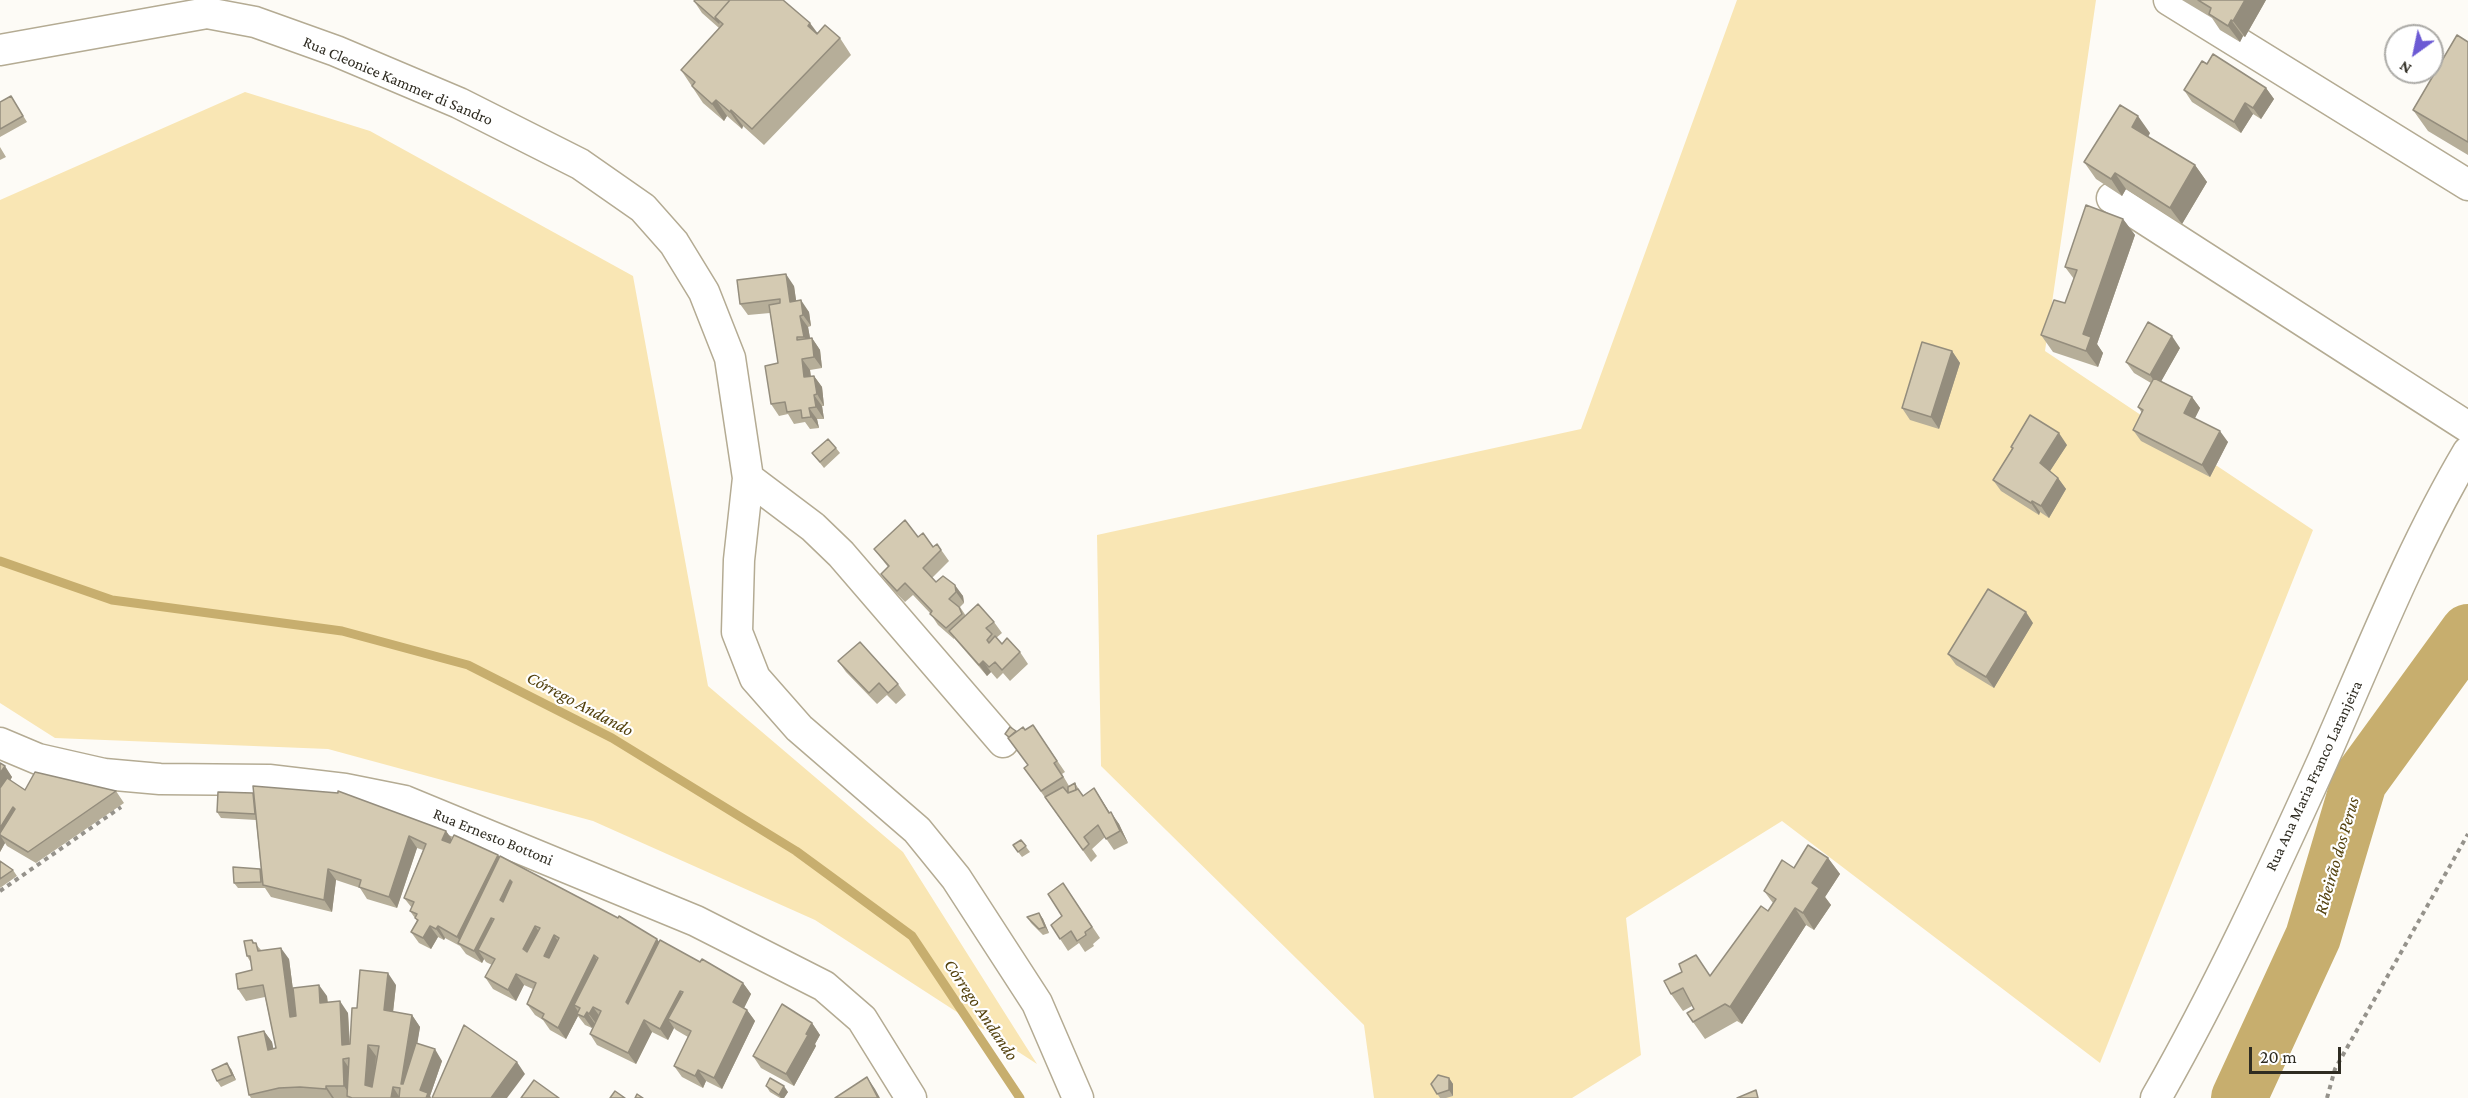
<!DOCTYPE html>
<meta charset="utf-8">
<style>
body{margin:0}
#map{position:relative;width:2468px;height:1098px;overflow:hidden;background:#fdfbf6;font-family:"Crimson Pro",serif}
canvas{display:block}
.north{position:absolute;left:2384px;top:24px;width:60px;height:60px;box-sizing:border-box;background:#fff;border:2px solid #acaba7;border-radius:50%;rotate:213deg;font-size:16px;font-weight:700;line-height:24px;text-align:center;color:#2f2c22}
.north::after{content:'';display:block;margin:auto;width:21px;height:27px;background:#6c5ad4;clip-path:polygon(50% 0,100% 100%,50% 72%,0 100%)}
.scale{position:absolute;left:2249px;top:1047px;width:92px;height:27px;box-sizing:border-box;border:3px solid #2f2c22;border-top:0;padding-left:8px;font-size:18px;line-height:21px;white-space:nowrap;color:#2f2c22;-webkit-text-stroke:4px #fff;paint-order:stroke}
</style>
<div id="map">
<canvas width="2468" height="1098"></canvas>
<div class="north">N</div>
<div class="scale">20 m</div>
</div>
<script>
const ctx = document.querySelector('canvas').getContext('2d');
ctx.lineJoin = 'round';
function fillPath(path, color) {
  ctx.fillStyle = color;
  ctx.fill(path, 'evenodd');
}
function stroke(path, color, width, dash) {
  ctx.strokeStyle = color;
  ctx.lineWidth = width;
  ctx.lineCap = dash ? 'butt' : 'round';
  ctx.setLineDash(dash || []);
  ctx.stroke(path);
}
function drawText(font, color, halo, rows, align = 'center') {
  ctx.font = font + ' "Crimson Pro",serif';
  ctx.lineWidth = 4.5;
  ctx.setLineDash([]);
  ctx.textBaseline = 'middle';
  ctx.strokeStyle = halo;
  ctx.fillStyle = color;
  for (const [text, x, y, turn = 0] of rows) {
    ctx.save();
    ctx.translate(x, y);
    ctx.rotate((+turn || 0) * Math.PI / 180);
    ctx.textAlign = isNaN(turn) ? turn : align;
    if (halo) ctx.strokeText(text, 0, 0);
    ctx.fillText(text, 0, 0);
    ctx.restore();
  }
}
fillPath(new Path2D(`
 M1737,0H2096L2045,351L2313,530L2100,1063L1782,821L1626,918L1641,1055L1572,1098H1374L1364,1025L1101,766L1097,535L1581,429Z
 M245,92L370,131L633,276L708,686L903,852L1037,1064L815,920L593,821L328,749L55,738L0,703V200Z`), '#f9e6b4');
stroke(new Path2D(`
 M0,561L112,600L342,631L468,665L612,738L796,851L912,936L1020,1098`), '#c7ae6e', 9);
stroke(new Path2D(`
 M2239,1098L2313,937L2359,782L2468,632`), '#c7ae6e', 56);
const minor = new Path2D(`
 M2169,0L2468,185
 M0,50L207,13L255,22L336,51L459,103L580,164L643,208L674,243L704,292L730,358L748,478L739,560L737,632L755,678L799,728L917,830L956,878L1037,1003L1078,1098
 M2112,198L2468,427
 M748,478L813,527L841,554L1003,742
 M0,743L38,759L104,774L160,779L269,780L345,789L405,801L696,921L824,986L862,1019L911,1098
 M2156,1098C2217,991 2272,873 2323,760C2369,656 2410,550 2468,452`);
stroke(minor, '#b4ab93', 33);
stroke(new Path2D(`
 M0,891L121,807
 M2327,1098L2335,1069L2468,834`), '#95928b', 4, [4.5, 4.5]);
stroke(minor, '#fff', 30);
fillPath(new Path2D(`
 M2182,0H2266L2245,37L2243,36L2240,42L2220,30L2212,18Z
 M694,1L840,38L851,55L764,145L743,126L742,129L727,116L724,121L703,103L681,70L719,28L702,13Z
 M2468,42V155L2428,131L2413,110Z
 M2207,64L2266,88L2274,99L2261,119L2253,114L2241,133L2192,102L2184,90Z
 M11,96L27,122L0,137V102Z
 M2150,133L2148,137L2195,165L2207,182L2182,224L2126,189L2122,196L2096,179L2084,162Z
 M0,147L6,157L0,160Z
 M2123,219L2135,235L2097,344L2103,353L2098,367L2053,352L2041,335L2065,303L2074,279L2065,267Z
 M794,286L796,301L809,312L811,326L808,327L810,339L812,338L820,350L822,368L810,370L811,376H814L822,387L824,406H822L824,419H817L819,428L810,429L805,422L794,424L788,414L779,416L771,404L778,363L770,313L748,315L740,304Z
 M2180,348L2161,381L2192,397L2200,408L2195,418L2228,442L2210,477L2141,441L2133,430L2142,413L2138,407L2151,383L2134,373L2126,362Z
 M1952,351L1960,363L1939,429L1910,420L1902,408Z
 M2067,445L2050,471L2058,478L2066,489L2049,518L2040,512L2039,515L2001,491L1993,480L2012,449L2011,447Z
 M836,448L840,453L824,468L812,453Z
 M918,537L933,547L937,544L949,561L932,578L936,582L943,576L963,596L964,603L960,607L966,616L994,622L1002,633L996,638L1002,644L1020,652L1028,664L1010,681L1003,673L997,679L991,672L987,676L954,638V639L938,625L930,613L913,595L905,602L889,586L881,574L888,567L874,549Z
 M2033,623L1994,688L1956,665L1948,654Z
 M838,661L898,684L906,695L896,704L887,695L877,704L846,672Z
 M1033,725L1065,772L1062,774L1069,786L1075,783L1083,796L1094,788L1110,813L1119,824L1128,843L1114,850L1105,837L1092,849L1097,856L1091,862L1024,768L1028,765L1005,734L1025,730Z
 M0,763L12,777L10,781L25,790L116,791L124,803L36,863L7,846L5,843L0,852Z
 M218,792L446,831L452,840L498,855L499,857L659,942L743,983L751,994L744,1008L747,1010L755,1021L722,1089L706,1081L703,1088L682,1077L674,1066L688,1037L676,1030L674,1028L668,1040L652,1032L636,1064L597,1045L590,1034L594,1024L592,1028L585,1025L578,1016L566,1039L550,1030L543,1020L535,1015L527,1004L533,989L524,985L516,1001L493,989L485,977L492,965L486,962L484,959L482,963L466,954L460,946L445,938L444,940L438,937L431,949L419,943L411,932L417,921L410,911L412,908L404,898L423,850L417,848L397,908L367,899L360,888L336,880L332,912L271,897L265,888H238L234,883L261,870L256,820L221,818L217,812Z
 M1021,840L1030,852L1022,857L1013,845Z
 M1828,858L1840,874L1825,897L1831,905L1814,930L1806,925L1742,1024L1737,1021L1705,1039L1693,1022L1694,1009L1692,1006L1683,1011L1671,994L1664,981L1711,976L1768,911L1773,903L1764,891Z
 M0,861L13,870L17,876L0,888Z
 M1063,883L1100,938L1093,944L1094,946L1085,952L1079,943L1068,951L1051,925L1062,916Z
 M1039,913L1043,919L1049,933L1043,935L1031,923L1027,917Z
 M252,940L261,950L289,959L294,998L327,996L328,1002L348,1013L350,1044L357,1008L396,985L393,1012L412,1015L420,1027L417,1043L442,1061L430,1096L431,1098H251L249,1095L264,1031L272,1042L273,1048H276L265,997L246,1001L238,989L252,970L251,963L247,956Z
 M812,1023L820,1035L815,1044L816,1046L794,1086L761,1068L753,1056Z
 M231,1069L236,1080L221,1087L217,1081Z
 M1449,1078L1453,1084V1096L1446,1098H1440L1431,1084Z
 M766,1086L788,1092L784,1098H780L770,1092Z`), '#b6ae99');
fillPath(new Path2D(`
 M2245,0H2266L2245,37L2233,21Z
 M2231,20L2243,36L2240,42L2228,26Z
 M810,23L822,39L808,26Z
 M2266,88L2274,99L2261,119L2253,108Z
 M716,100L727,116L724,121L712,104Z
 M2245,103L2253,114L2241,133L2234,122Z
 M731,110L743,126L742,129L730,112Z
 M2138,116L2150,133L2144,144L2132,127Z
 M2195,165L2207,182L2182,224L2170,208Z
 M2115,173L2126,189L2122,196L2111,179Z
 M2123,219L2135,235L2097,344L2103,353L2098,367L2086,351L2083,334Z
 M786,274L794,286L798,313L790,302Z
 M801,300L809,312L811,326L803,315Z
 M800,316L808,327L812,348L804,337Z
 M2172,336L2180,348L2158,387L2150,375Z
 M812,338L820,350L822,368L814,357Z
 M1952,351L1960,363L1939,429L1931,417Z
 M802,359L810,370L812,389L804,377Z
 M814,376L822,387L824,406L817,394Z
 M814,395L822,406L824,419L816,407Z
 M2192,397L2200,408L2192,424L2184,413Z
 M809,408L817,419L819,428L811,417Z
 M2220,431L2228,442L2210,477L2202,465Z
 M2059,433L2067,445L2048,474L2040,463Z
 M2058,478L2066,489L2049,518L2041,506Z
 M2032,501L2040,512L2039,515L2031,503Z
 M955,585L963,596L964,603L956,592Z
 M2026,612L2033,623L1994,688L1986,677Z
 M983,661L991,672L987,676L979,665Z
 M5,766L12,777L0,797V773Z
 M1094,788L1115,821L1111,812L1119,824L1128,843L1120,831Z
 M13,807L21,819L0,835V828Z
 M446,831L454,842L450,851L442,840Z
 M0,835L5,843L0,852Z
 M409,836L417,848L397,908L389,897Z
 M498,855L506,866L463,945L457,937Z
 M1828,858L1840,874L1825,897L1831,905L1814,930L1803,913L1812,883Z
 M328,869L336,880L332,912L324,900Z
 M510,880L518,892L508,912L500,900Z
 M1795,908L1806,925L1742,1024L1730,1007Z
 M1039,913L1043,919L1049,933L1045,927Z
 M491,918L499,929L478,950L484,959L482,963L474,951Z
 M430,926L438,937L431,949L423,938Z
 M438,926L445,938L444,940L436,929Z
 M535,926L543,937L531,960L523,949Z
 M554,935L562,947L552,967L544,956Z
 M657,939L665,950L634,1013L626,1002Z
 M281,948L289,959L298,1028L290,1017Z
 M594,955L602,967L580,1008L574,1005L579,1013L577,1014L578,1016L566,1039L558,1028Z
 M388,973L396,985L392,1021L384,1010Z
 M516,974L524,985L516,1001L508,990Z
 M743,983L751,994L741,1014L733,1002Z
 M319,985L327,996L328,1014L320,1003Z
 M680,991L688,1002L668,1019L674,1028L668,1040L660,1029Z
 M340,1001L348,1013L350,1056L342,1045Z
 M593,1007L601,1018L597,1025L589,1014Z
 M747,1010L755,1021L722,1089L714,1078Z
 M587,1012L595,1024L592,1028L584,1017Z
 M412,1015L420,1027L409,1095L401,1084Z
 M644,1020L652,1032L636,1064L628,1053Z
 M812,1023L820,1035L815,1044L816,1046L794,1086L786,1074L806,1034Z
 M264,1031L272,1042L276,1061L268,1050Z
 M368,1045L376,1056L373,1096L365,1085Z
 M435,1049L442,1061L430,1096L431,1098H426L420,1090Z
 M343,1059L351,1071L352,1098L344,1086Z
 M517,1062L525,1074L507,1098H491Z
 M227,1063L231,1069L236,1080L232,1075Z
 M698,1070L706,1081L703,1088L695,1076Z
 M867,1077L875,1089L880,1098H878Z
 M1449,1078L1453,1084V1096L1449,1090Z
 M326,1086L334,1098H332L326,1089Z
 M784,1086L788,1092L784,1098H781L779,1095Z
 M393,1087L400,1098H391Z`), '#948d7d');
const building = new Path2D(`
 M695,0H730L715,17L719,23L694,1Z
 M730,0H783L810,23L808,26L817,34L825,25L840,38L752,129L731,110L730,112L716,100L712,104L692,86L695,82L681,70L723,24L715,17Z
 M2198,0H2245L2233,21L2231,20L2228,26L2209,14L2211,8Z
 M2457,35L2468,42V142L2413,110Z
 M2213,54L2266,88L2253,108L2245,103L2234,122L2184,90L2202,61L2207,64Z
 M11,96L23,116L0,129V102Z
 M2120,105L2138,116L2132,127L2195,165L2170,208L2115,173L2111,179L2084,162Z
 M2086,205L2123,219L2083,334L2091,337L2086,351L2041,335L2054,300L2065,303L2077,270L2065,267Z
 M786,274L790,302L801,300L803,315L800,316L804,337H797V340L812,338L814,357L802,359L804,377L814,376L817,394L814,395L816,407L809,408L811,417L802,418L801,410L787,412L785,402L771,404L765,366L778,363L769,305L780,303V299L740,304L737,280Z
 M2148,322L2172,336L2150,375L2126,362Z
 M1922,342L1952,351L1931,417L1902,408Z
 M2154,378L2192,397L2184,413L2220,431L2202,465L2133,430L2143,410L2138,407Z
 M2030,415L2059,433L2040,463L2058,478L2041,506L2032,501L2031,503L1993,480L2013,448L2011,447Z
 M828,439L836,448L820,462L812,453Z
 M905,520L918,537L923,533L933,547L937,544L941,550L923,568L936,582L943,576L955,585L956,592L949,599L959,607L962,614L946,628L930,614L932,611L905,583L897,591L881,574L889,566L874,549Z
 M1988,589L2026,612L1986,677L1948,654Z
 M978,604L994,622L986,628L992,634L987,640L989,643L995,636L1002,644L1007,638L1020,652L1002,670L995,662L989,667L983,661L979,665L949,631Z
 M860,642L898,684L888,693L879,683L869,693L838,661Z
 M1033,725L1057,761L1054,763L1063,777L1041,791L1024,768L1028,765L1008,738L1023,727L1025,730Z
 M1010,727L1016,731L1009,737L1005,734Z
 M0,763L5,766L0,773Z
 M35,772L116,791L28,852L0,835V833L15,809L13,807L0,828V788L7,778L25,790Z
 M1075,783L1076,790L1068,793V787Z
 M253,786L338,793V791L446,831L442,840L450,843L454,835L498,855L457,937L438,926L436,929L430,926L423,938L411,932L418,920L415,918L417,914L410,911L414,902L404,898L426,844L409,836L389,897L359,887L361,880L328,869L324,900L263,885Z
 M1063,787L1068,793L1078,789L1083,796L1094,788L1109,813L1111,812L1120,831L1106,839L1098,825L1084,837L1089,844L1083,850L1045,797Z
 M218,792L253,793L255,814L217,812Z
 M1021,840L1026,846L1018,852L1013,845Z
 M1808,845L1828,858L1812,883L1819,888L1803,913L1795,908L1730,1007L1725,1004L1693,1022L1687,1013L1694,1009L1683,988L1671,994L1664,981L1682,972L1679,964L1696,955L1710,976L1761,906L1768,911L1776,899L1764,891L1782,860L1794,868Z
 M500,856L618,918L619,916L657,939L626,1002L628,1004L660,940L700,962L702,959L743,983L733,1002L747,1010L714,1078L698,1070L695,1076L674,1066L691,1031L668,1019L683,992L680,991L660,1029L644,1020L628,1053L590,1034L601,1011L593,1007L589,1014L587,1012L584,1017L577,1014L580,1008L574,1005L598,958L594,955L558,1028L542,1018L544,1014L527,1004L536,983L516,974L508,990L485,977L495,959L478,950L494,919L491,918L474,951L458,943ZM510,880L512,882L503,902L500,900ZM535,926L540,928L527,952L523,949ZM554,935L559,938L549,958L544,956Z
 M0,861L13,870L0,879Z
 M233,867L260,869L261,882L234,883Z
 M1063,883L1092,927L1085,932L1086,935L1077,941L1071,931L1060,939L1051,925L1062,916L1048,894Z
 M1039,913L1045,927L1039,929L1027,917Z
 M252,940L253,943H256L258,951L281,948L290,1017L296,1016L293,988L319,985L320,1003L340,1001L342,1045L350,1044L352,1008H357L360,970L388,973L384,1010L412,1015L401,1084H403L416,1043L435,1049L420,1090L428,1093L426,1098H399L400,1088L393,1087L391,1098H352L347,1096L349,1058L343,1059L344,1086H326V1089L300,1087L279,1088L249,1095L238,1037L264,1031L268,1050L276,1048L263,985L238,989L236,974L252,970L250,956H247L244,941ZM368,1045L379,1046L372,1087L365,1085Z
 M782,1004L812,1023L806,1034L808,1035L786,1074L753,1056Z
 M464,1025L517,1062L491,1098H432Z
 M227,1063L232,1075L217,1081L212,1070Z
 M1438,1075L1449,1078V1090L1437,1094L1431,1084Z
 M867,1077L878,1098H835Z
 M770,1078L784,1086L779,1095L766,1086Z
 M534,1080L559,1098H521Z
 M1756,1090L1758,1098H1737Z
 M615,1091L625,1098H610Z
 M637,1094L643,1098H635Z`);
fillPath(building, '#d4cab2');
stroke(building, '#948d7d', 1.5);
drawText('16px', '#2f2c22', '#fff', [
 ["Rua Cleonice Kammer di Sandro",398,81,23],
 ["Rua Ana Maria Franco Laranjeira",2314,776,-65],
 ["Rua Ernesto Bottoni",493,837,22]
]);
drawText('italic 18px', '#53410d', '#fff', [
 ["Córrego Andando",580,704,28],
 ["Ribeirão dos Perus",2337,856,-74],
 ["Córrego Andando",981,1010,56]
]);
</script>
